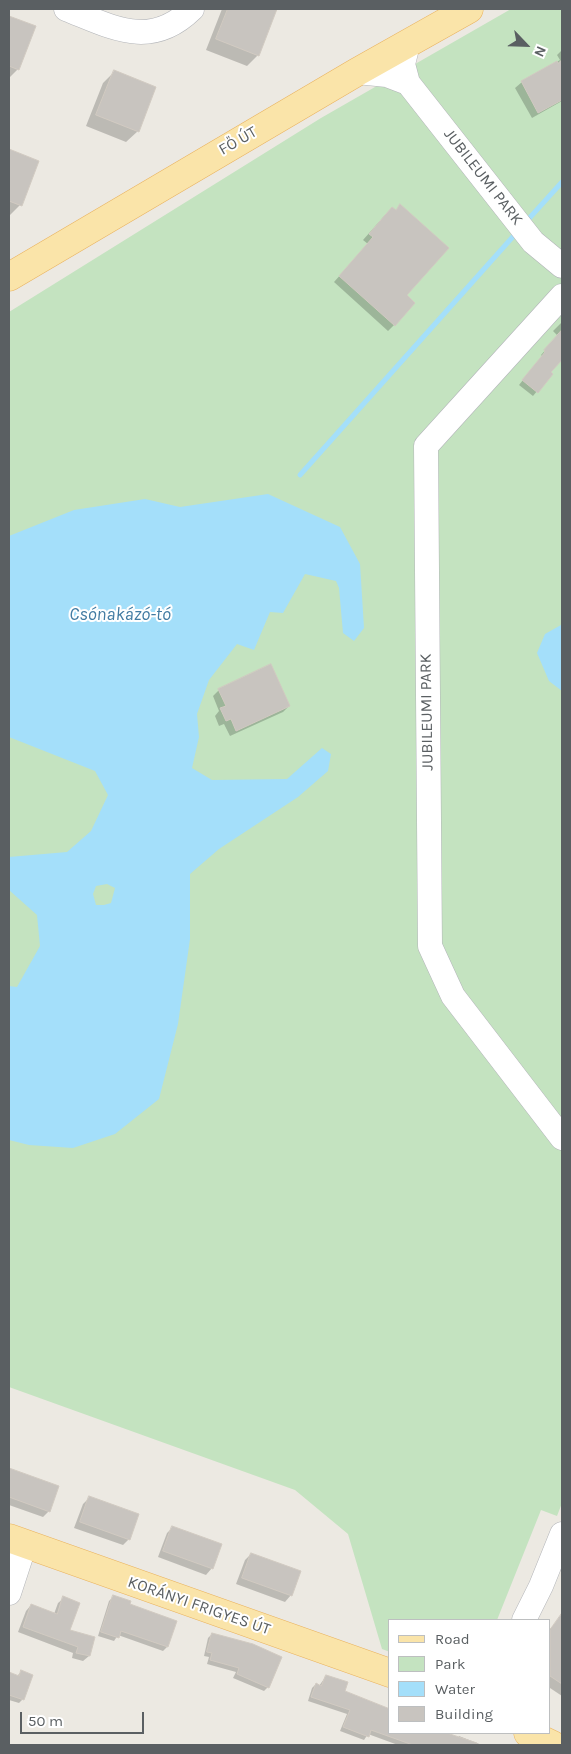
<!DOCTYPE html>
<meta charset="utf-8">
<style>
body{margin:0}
#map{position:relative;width:571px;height:1754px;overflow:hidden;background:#ece9e2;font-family:Karla,sans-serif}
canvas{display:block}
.frame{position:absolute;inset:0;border:10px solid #5a5f62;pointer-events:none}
.legend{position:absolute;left:388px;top:1619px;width:162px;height:115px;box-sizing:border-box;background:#fff;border:1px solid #bdbfc0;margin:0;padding:6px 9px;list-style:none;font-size:15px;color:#5a5f62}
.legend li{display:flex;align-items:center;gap:10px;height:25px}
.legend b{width:25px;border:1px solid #bdbfc0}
.north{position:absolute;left:501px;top:20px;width:50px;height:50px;-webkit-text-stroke:4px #fff;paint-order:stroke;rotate:114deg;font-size:14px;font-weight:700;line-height:20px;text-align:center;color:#5a5f62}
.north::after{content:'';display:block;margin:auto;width:18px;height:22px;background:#5a5f62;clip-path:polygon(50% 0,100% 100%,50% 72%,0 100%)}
.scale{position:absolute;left:20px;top:1712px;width:124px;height:22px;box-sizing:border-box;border:2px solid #5a5f62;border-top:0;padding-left:6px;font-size:15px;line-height:18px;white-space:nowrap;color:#5a5f62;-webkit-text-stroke:4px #fff;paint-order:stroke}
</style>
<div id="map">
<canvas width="571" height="1754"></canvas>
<div class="frame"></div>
<ul class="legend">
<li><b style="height:6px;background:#fae4a9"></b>Road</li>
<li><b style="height:14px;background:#c4e3c0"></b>Park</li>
<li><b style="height:14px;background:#a4dffa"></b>Water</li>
<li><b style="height:14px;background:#c8c4bf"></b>Building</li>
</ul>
<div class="north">N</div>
<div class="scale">50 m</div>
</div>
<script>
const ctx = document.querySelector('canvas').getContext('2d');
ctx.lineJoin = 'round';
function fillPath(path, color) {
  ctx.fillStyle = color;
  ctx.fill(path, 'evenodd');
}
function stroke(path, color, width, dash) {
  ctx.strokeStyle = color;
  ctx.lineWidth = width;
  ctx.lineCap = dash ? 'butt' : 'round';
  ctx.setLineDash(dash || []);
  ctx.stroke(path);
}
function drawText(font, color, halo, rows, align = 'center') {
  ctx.font = font + ' Karla,sans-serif';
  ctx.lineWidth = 4;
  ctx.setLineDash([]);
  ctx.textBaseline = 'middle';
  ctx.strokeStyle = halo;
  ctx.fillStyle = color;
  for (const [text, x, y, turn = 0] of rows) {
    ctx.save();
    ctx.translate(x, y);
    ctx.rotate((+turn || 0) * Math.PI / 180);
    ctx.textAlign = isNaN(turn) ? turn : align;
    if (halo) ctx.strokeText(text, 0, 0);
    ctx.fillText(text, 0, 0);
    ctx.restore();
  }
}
fillPath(new Path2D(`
 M511,9H562V1503L557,1516L541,1510L497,1620H390V1652L382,1649L348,1534L295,1490L9,1387V312L321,118Z`), '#c4e3c0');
fillPath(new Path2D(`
 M268,494L340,527L360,564L364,628L354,641L343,633L339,588L336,581L305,574L283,613L270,612L254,650L237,644L209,680L197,714L199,737L192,768L212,780L287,779L322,748L331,754L328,771L298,797L219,849L190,874V939L178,1024L159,1099L115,1134L73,1148L29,1145L9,1140V986L17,987L40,946L37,915L9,890V857L67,852L91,831L108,795L95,771L9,737V536L74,510L145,499L180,507ZM107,884L115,888L111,903L104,905H96L93,894L96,886Z
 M561,625H562V691L549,681L537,653L545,634Z`), '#a4dffa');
fillPath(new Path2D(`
 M222,9H267L275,12L258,55L247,66L206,50Z
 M9,17L35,27L18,69L9,78Z
 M562,50V101L532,118L515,88L522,82L560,60L557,55Z
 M114,72L138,131L126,142L86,126L103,83Z
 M9,151L37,162L20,205L9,216Z
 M386,214L405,295L394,325L388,331L334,282L368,244L363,240Z
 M562,322V357L549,372L551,374L533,396L519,385L542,356L541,355L558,336L553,331Z
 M219,690L289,706L283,712L230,736L224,724L219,726L215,716L219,711L213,696Z
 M10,1470L49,1511L43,1517L9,1505Z
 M89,1498L129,1539L123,1545L74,1528L83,1504Z
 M173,1527L212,1568L206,1575L158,1557L167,1533Z
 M251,1554L291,1595L285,1602L236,1584L245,1560Z
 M113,1597L128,1605L176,1621L167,1647L163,1651L118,1635L114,1641L98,1636L109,1601Z
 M64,1598L68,1631L94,1638L89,1656L83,1661L72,1658L73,1653L18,1632L26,1611L31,1605L54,1614L58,1603Z
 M560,1618L562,1620V1696L550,1688V1629Z
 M212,1634L268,1687L264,1691L233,1678L236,1672L207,1664L209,1657L204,1656L208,1638Z
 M21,1672L23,1699L19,1703L9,1700V1675L17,1676Z
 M326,1676L390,1733H443L458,1738L459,1736L482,1745H398L368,1734L364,1740L340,1731L347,1714L308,1701L312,1688L316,1684L319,1686Z`), '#0003');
stroke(new Path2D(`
 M525,223L562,182
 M300,475L518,231`), '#a4dffa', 5);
const building = new Path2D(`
 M228,9H277L259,56L216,39Z
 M9,16L36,26L19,70L9,66Z
 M562,60V100L538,113L521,81L557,61L558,63Z
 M114,70L156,87L139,132L96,115Z
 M9,149L39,161L22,206L9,201Z
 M400,204L449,248L407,295L415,303L395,326L339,276L373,237L369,234L392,207L396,210Z
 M562,330V360L551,372L553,374L538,393L522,380L545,352L544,350Z
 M271,664L290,706L236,731L231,719L226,721L220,708L226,706L218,689Z
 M9,1468L59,1486L50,1512L9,1497Z
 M89,1496L139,1514L130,1540L80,1522Z
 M172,1526L222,1544L213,1569L163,1551Z
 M251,1553L301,1571L292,1596L242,1578Z
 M113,1595L131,1601L130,1604L177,1621L168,1647L121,1631L119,1638L101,1632Z
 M63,1596L80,1603L70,1630L95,1637L90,1656L76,1653L78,1647L23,1627L31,1604L57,1614Z
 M562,1613V1684L550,1676V1630Z
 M212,1633L253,1644L282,1657L269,1688L237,1674L239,1668L210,1660L212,1653L207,1652Z
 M21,1670L33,1675L24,1700L9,1695V1672L19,1676Z
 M326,1675L348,1682L345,1691L390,1709V1733H447L477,1743V1745H413L371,1730L369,1737L343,1727L350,1710L311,1697L316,1683L321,1686Z`);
fillPath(building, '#c8c4bf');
stroke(building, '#d1cac1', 1);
const minor = new Path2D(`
 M66,9C112,27 150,50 192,9
 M408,44L403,64L408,83L533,242L562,266
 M357,72L387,75L408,83
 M562,296L426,446L430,946L453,996L562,1138
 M9,1593L25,1544
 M524,1620L541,1586L562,1534`);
const major = new Path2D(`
 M9,277L357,72L469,9
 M9,1538L390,1673
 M528,1733L553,1745`);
stroke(minor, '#b3b5b9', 25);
stroke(major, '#e9b25e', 29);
stroke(minor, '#fff', 24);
stroke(major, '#fae4a9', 28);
drawText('16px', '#5a5f62', '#fff', [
 ["FŐ ÚT",238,141,-30],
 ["JUBILEUMI PARK",483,177,52],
 ["JUBILEUMI PARK",427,712,-91],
 ["KORÁNYI FRIGYES ÚT",199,1606,19]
]);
drawText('italic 18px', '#417ba2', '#fff', [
 ["Csónakázó-tó",120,615]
]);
</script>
